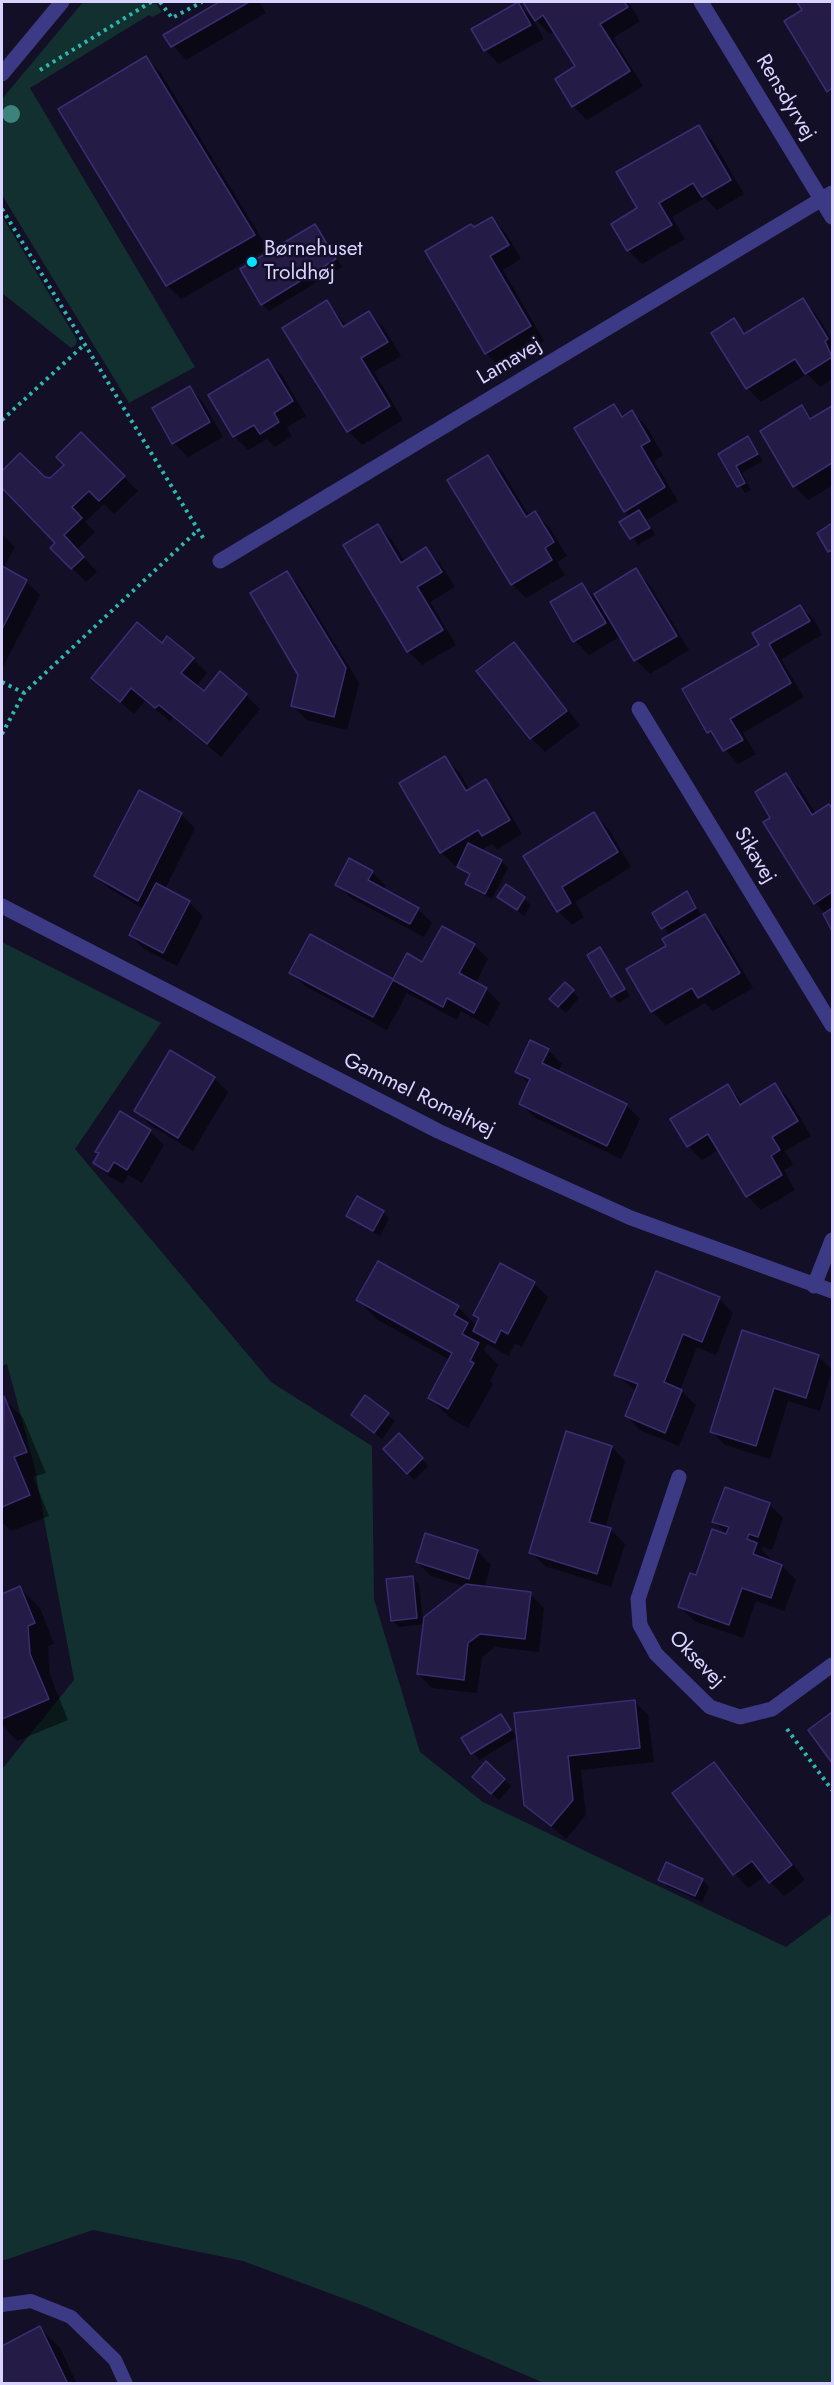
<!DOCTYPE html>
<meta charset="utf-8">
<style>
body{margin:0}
#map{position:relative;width:834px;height:2385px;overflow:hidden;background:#130f26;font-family:Jost,sans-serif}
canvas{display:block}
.frame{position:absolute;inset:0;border:3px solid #d9d4ff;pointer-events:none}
</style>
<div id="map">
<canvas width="834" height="2385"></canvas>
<div class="frame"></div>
</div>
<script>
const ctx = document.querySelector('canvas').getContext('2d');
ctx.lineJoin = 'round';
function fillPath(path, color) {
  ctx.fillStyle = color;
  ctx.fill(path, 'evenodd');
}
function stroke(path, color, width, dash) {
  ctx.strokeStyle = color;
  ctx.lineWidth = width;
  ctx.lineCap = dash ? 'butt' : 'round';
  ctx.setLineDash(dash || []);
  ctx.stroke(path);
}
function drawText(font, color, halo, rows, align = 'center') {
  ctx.font = font + ' Jost,sans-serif';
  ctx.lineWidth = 5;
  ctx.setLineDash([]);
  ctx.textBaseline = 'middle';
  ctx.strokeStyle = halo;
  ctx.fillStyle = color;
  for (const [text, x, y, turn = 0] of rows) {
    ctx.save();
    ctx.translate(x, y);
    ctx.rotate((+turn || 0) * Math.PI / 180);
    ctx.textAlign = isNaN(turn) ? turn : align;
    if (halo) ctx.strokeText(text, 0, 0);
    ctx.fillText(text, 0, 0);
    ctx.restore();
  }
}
fillPath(new Path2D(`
 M83,2H155L162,12L152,17L149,15L30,88L195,367L129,403L2,195V99Z
 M2,216L77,340L76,345L71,348L2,293Z
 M2,942L161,1023L75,1149L271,1382L372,1446L374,1599L420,1752L483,1802L786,1947L832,1913V2383H544L364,2306L243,2261L93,2230L2,2261V1769L74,1680L34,1465L7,1364L2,1366Z`), '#12302f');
fillPath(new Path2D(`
 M222,2H259L266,13L186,60L165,36Z
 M525,2H628L640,21L613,38L643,86L587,120L573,106L557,80L577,67L555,31L550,34L536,20Z
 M799,2H832V95L828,91L804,10Z
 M518,4L532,18L544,39L499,64L485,50L473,29Z
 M146,58L160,72L268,249L181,299L167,285Z
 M699,127L713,141L744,194L717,210L705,198L672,217L685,239L642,264L628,250L639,209Z
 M492,219L506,233L521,259L503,270L544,341L500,367L486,353L474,229Z
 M315,225L342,267L269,311L262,304Z
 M803,300L816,314L832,340V379L820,387L807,374L761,402L747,388L734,320L747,334Z
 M326,302L347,327L369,313L383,327L401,356L374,372L403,420L362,445L348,431Z
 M268,361L282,375L306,416L287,427L292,436L275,447L267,439L248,450L234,436L210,396Z
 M189,388L203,402L223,437L188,457L174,443Z
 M614,406L625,417L632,412L646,426L663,455L654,461L678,501L647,520L655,535L638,545L622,522L631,517L625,511Z
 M802,407L813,419L832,408V486L808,500L794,486Z
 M81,434L138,491L114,514L104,504L85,522L95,532L77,550L97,572L86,582L52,548L57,543L2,486V473L20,455L44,479H51L66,465Z
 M748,438L763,461L742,473L751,490L745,493L720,454Z
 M488,457L502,471L530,517L535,513L549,527L567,556L557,562L565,575L526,598L513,585L449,481Z
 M832,525V554L819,533Z
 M378,526L392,540L405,562L426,549L440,563L455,587L430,602L456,645L422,665L408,651Z
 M2,534L15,547L3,569L26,581L40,595L3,667Z
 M635,570L649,584L689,650L650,674L636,660L621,636L589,655L575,641L552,603L582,585L599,602Z
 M287,573L300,587L359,683L347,730L307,720L293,706L300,675Z
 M800,606L814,620L822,635L781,659L804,697L743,733L756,754L738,764L709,732L684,690L761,646Z
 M513,644L580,725L545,752L531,738Z
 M163,645L193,659L207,673L196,686L204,693L246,695L260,709L221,757L174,717L170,721L145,701L134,714L93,678Z
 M445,758L459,772L470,790L485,781L499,795L522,834L497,849L492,844L480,851L501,861L508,868L492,899L474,890L467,884L471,876L458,867L460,862L455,866L441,852Z
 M786,775L800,789L816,814L829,806L832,809V928L826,914L815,903L772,818Z
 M181,814L195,828L165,889L189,902L203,916L177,966L144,949L130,935L144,909L110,889L96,876Z
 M594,814L608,828L631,867L575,902L584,917L572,925L558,911L525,857Z
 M372,872L386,886L383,890L418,909L432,923L424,937L351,898L337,884Z
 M506,886L531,905L524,916L499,897Z
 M686,893L703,917L718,929L753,988L713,1011L705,1003L666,1025L652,1012L628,970L668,946L670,936L654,913Z
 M310,936L394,981L407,955L423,964L474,945L488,959L475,984L486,989L500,1003L488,1026L461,1011L457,1020L407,993L387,1030L305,986L291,972Z
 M600,949L630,996L619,1003L613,996Z
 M565,984L579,998L566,1013L551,999Z
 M548,1050L562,1064L558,1072L626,1105L640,1119L621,1159L534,1117L520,1103L529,1084L516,1071Z
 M214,1078L228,1092L193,1151L150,1125L136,1111Z
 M775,1085L789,1099L811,1136L785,1151L793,1165L784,1170L795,1190L761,1210L747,1196L719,1150L702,1160L688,1146L728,1086L744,1104Z
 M150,1131L164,1145L142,1183L128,1175L123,1184L109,1176L95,1163L100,1154L97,1151Z
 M383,1212L389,1219L380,1236L348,1216Z
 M534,1283L548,1297L522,1347L515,1343L509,1356L487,1344L484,1350L498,1365L490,1381L493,1384L468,1428L450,1418L430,1398L450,1360L378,1320L358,1300L458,1307L477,1326L480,1320L475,1315Z
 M719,1299L733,1313L716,1355L697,1347L680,1390L696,1405L679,1446L640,1430L626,1416L636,1391L616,1374Z
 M818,1356L832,1370L820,1411L788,1401L770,1459L725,1445L711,1431Z
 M365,1397L395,1421L382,1439L353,1415Z
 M3,1398L23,1418L46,1473L33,1477L49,1516L11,1531L2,1522Z
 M399,1436L428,1466L414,1480L385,1449Z
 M612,1447L625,1461L605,1528L611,1530L625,1544L611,1587L545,1566L531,1552Z
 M769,1504L783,1518L772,1550L763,1547L762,1550L770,1558L769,1561L782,1566L796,1580L784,1611L756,1601L743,1638L694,1621L680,1607L697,1577L729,1536L714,1522Z
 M477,1551L491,1565L484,1588L530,1594L544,1608L539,1652L495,1647L482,1657L477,1693L432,1688L418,1674L424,1624L399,1627L392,1620L412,1577L419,1584L423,1620L466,1587L431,1576L417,1562Z
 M20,1588L40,1608L54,1644L48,1646L50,1675L68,1720L17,1741L2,1725V1596Z
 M634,1701L648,1715L654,1762L581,1770L586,1815L566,1839L525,1804L516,1714Z
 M832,1713V1761L810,1730Z
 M501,1716L517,1737L479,1760L463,1739Z
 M714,1764L728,1778L805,1880L784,1896L765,1876L748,1888L735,1874L674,1794Z
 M504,1780L511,1786L499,1800L480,1784Z
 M660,1879L702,1880L709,1887L702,1902L667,1886Z
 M40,2328L60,2348L77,2384H2V2347Z`), '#0007');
const building = new Path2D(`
 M219,2H249L171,47L163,35Z
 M518,2L531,25L484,51L471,29Z
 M523,2H624L628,7L600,24L630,71L572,107L555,79L575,66L543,15L535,21Z
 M797,2H831L832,4V88L827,92L784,21L802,10Z
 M146,56L255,235L166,286L58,109Z
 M699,125L731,180L702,197L693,183L659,203L672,225L627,251L611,224L637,208L616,172Z
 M492,217L509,245L490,256L531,326L485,354L425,251L471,224L474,227Z
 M315,224L336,259L261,305L240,269Z
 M803,298L828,339L825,341L832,357L805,374L795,359L746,389L711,333L734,318L744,334Z
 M327,300L343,327L369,311L388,342L361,358L390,406L347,432L282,328Z
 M268,359L293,401L274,413L279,422L260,434L254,425L233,437L208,395Z
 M190,386L210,422L172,444L152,408Z
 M614,404L622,417L632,410L650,441L641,446L665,487L624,512L574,428Z
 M802,405L810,419L832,406V463L793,487L760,431Z
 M81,432L125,476L99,501L89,491L72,507L82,518L64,535L84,557L71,569L50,548L55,543L2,488V471L20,453L45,477L50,478L64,465L56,457Z
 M748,436L758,454L736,466L745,483L737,487L718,454Z
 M488,455L526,517L535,511L554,542L545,548L552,560L511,585L447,480Z
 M639,510L650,528L630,539L619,522Z
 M832,523V550L828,552L817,533Z
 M378,524L401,563L426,547L442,572L417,587L443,630L407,652L343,545Z
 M2,566L27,580L2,629Z
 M636,568L677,636L634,661L594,594Z
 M287,571L346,668L334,717L291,706L298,675L250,593Z
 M582,583L606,623L573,642L550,602Z
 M800,605L810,621L769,644L791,683L730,719L743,740L723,751L711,731L707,733L682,689L759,645L752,633Z
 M137,622L162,643L167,636L194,658L181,673L204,691L220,671L247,694L207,744L159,705L155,708L131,688L120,702L91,678Z
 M514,642L567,711L530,739L476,671Z
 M445,756L466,791L486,779L510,820L482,836L478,830L440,853L399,783Z
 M786,773L812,815L829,804L832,809V892L814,904L763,822L770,818L755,792Z
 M139,790L182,813L138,901L94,876Z
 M594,812L618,852L562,887L571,903L557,912L523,856Z
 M468,843L502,860L485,894L465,884L470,874L457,867Z
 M349,858L373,871L368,880L419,908L410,924L335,885Z
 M156,883L190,901L163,953L129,935Z
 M506,884L525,897L517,910L497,897Z
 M687,891L696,908L661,929L652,913Z
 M832,908V931L823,914Z
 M705,914L740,973L698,998L692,988L651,1012L626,969L666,946L662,939Z
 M442,926L475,944L459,973L487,988L474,1013L447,998L443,1007L393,980L373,1017L289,973L310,934L393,979L407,953L422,962Z
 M600,947L625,989L611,997L587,955Z
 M565,982L574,990L558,1007L549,999Z
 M530,1040L549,1049L542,1063L627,1104L607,1146L519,1104L530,1079L515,1072Z
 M170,1050L215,1077L178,1138L134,1111Z
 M775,1083L798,1121L772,1137L780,1150L771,1156L782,1175L746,1197L708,1134L687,1147L670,1119L728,1084L740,1105Z
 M120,1111L151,1130L127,1170L114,1162L108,1172L93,1163L99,1153L95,1152Z
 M357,1196L384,1211L373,1231L346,1216Z
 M378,1261L459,1306L454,1315L468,1323L462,1334L479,1343L470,1361L474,1363L448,1409L428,1398L452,1353L356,1300Z
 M500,1263L535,1282L508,1334L501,1330L495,1343L473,1331L479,1318L473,1315Z
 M656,1271L720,1297L702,1342L683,1334L664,1382L682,1390L665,1433L625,1416L638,1384L614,1375Z
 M742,1330L819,1355L806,1398L774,1388L756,1446L710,1432Z
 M365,1395L389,1413L374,1433L351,1415Z
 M4,1396L27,1452L14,1457L30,1495L2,1507Z
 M566,1431L612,1446L589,1522L611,1528L597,1574L529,1553Z
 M399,1433L423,1458L407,1474L383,1449Z
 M725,1487L770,1503L758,1537L749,1534L747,1539L757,1543L753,1554L782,1565L771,1598L742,1588L729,1625L678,1607L690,1573L696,1575L712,1529L726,1534L729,1527L712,1522Z
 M425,1533L478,1550L469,1579L416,1562Z
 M413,1576L417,1618L391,1621L386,1579Z
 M466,1584L531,1592L525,1639L480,1634L468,1643L464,1680L417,1674L424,1617Z
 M20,1586L35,1623L28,1626L30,1654L49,1699L2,1719V1594Z
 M635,1700L640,1748L568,1756L573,1800L551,1826L524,1805L514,1713Z
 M832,1712V1763L808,1730Z
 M501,1714L511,1730L471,1754L461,1738Z
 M486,1761L505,1779L491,1794L472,1777Z
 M714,1762L792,1865L769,1883L752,1861L733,1875L672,1793Z
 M666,1862L703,1879L695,1896L658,1880Z
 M40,2326L68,2384H2V2346Z`);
fillPath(building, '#241b47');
stroke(building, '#3b2d73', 1.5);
stroke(new Path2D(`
 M160,2L172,18L202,2
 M40,70L151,2
 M2,209L205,541
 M2,420L85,344
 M2,682L24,693
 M2,734L24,693L197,531
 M787,1729L832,1790`), '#2fb8b0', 4, [3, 4.5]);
stroke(new Path2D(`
 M2,2305L31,2301L71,2317L115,2360L126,2384`), '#3d3a85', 14);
stroke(new Path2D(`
 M701,2L832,217
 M2,74L62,2
 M220,561L832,193
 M639,709L832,1025
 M2,906L438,1131L631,1218L832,1291
 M814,1286L832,1240
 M679,1477L638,1599L640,1625L656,1654L710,1707L740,1717L772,1709L832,1665`), '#3d3a85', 15);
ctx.fillStyle = '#3d827b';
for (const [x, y] of [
 [11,114]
]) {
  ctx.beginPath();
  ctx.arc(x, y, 9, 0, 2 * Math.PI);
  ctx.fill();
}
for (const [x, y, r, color] of [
 [252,262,6,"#00e5ff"]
]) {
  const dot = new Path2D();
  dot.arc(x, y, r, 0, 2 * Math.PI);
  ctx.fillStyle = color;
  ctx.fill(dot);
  stroke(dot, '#130f26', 2);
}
drawText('21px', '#d9d4ff', '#130f26', [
 ["Rensdyrvej",785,98,59],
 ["Lamavej",510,362,-31],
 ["Sikavej",754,856,59],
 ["Gammel Romaltvej",419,1096,26],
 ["Oksevej",696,1660,46]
]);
drawText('21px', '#d9d4ff', '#130f26', [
 ["Børnehuset",264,250],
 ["Troldhøj",264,274]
], 'left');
</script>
